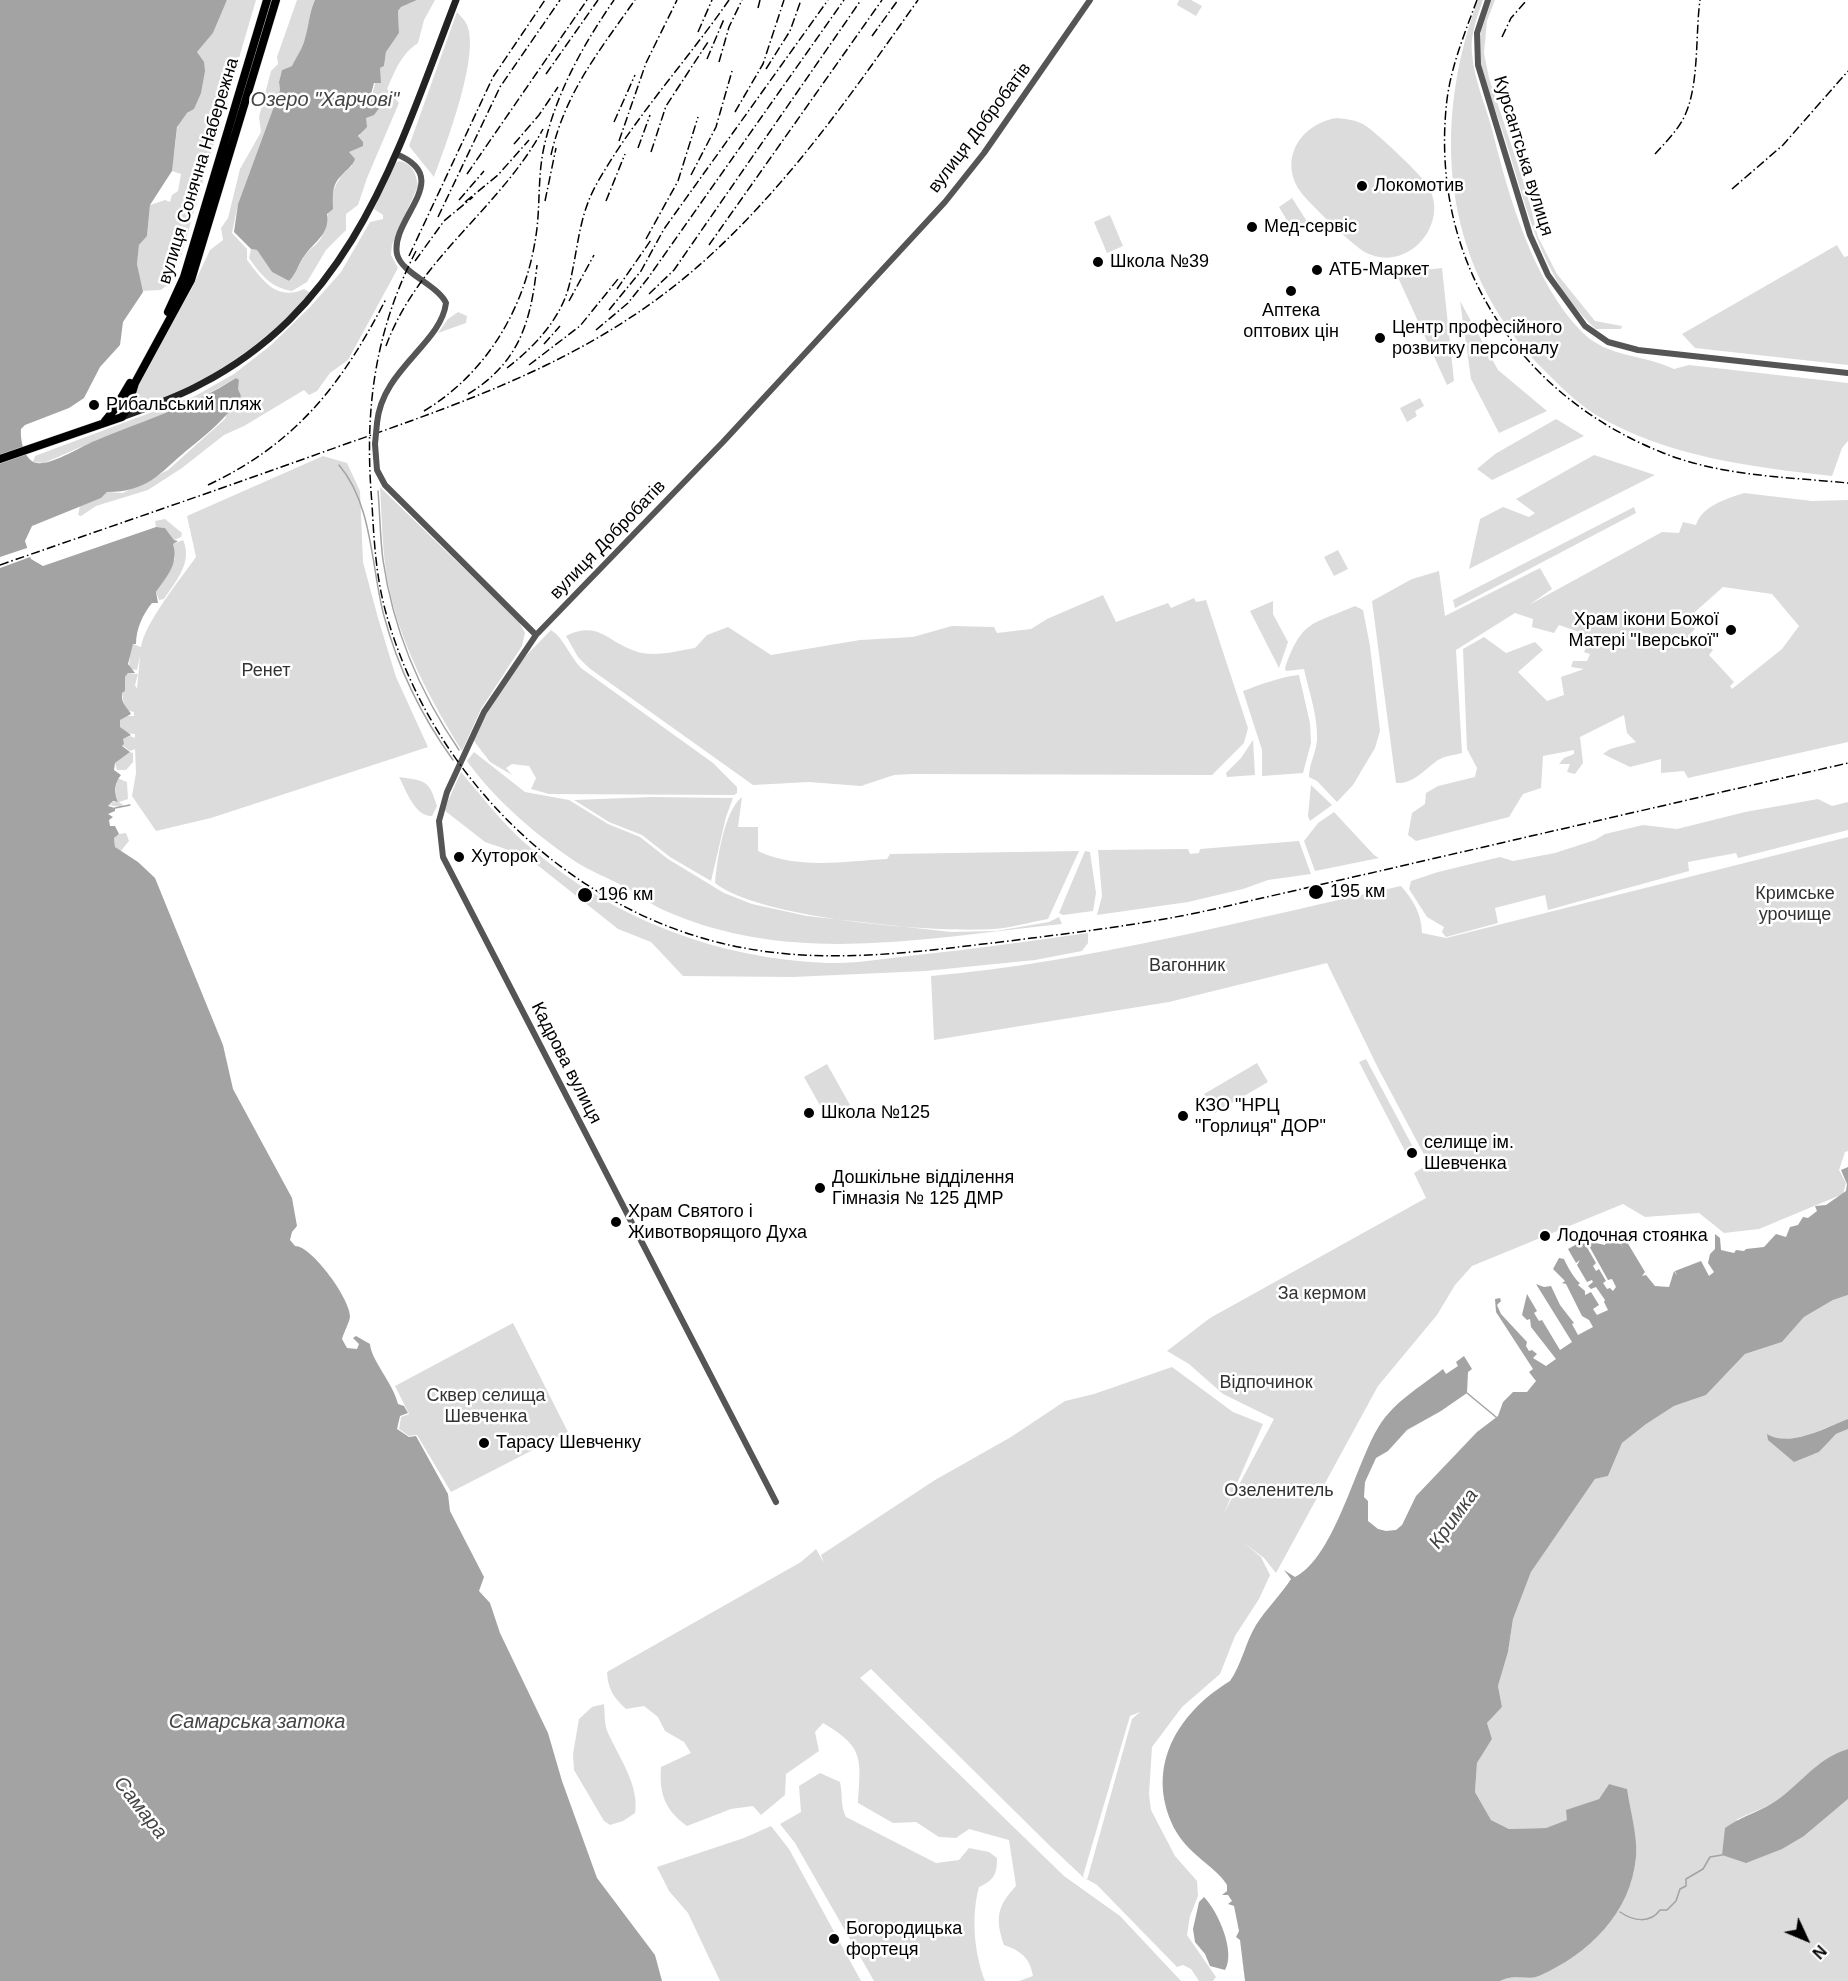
<!DOCTYPE html>
<meta charset="utf-8">
<style>
body{margin:0}
#map{position:relative;width:1848px;height:1981px;overflow:hidden;background:#fff;font-family:Arial,sans-serif}
canvas{display:block}
.north{position:absolute;left:1776px;top:1909px;width:60px;height:60px;-webkit-text-stroke:4px #fff;paint-order:stroke;rotate:134deg;font-size:16px;font-weight:700;line-height:24px;text-align:center;color:#000}
.north::after{content:'';display:block;margin:auto;width:21px;height:27px;background:#000;clip-path:polygon(50% 0,100% 100%,50% 72%,0 100%)}
</style>
<div id="map">
<canvas width="1848" height="1981"></canvas>
<div class="north">N</div>
</div>
<script>
const ctx = document.querySelector('canvas').getContext('2d');
ctx.lineJoin = 'round';
function fillPath(path, color) {
  ctx.fillStyle = color;
  ctx.fill(path, 'evenodd');
}
function stroke(path, color, width, dash) {
  ctx.strokeStyle = color;
  ctx.lineWidth = width;
  ctx.lineCap = dash ? 'butt' : 'round';
  ctx.setLineDash(dash || []);
  ctx.stroke(path);
}
function drawText(font, color, halo, rows, align = 'center') {
  ctx.font = font + ' Arial,sans-serif';
  ctx.lineWidth = 5;
  ctx.setLineDash([]);
  ctx.textBaseline = 'middle';
  ctx.strokeStyle = halo;
  ctx.fillStyle = color;
  for (const [text, x, y, turn = 0] of rows) {
    ctx.save();
    ctx.translate(x, y);
    ctx.rotate((+turn || 0) * Math.PI / 180);
    ctx.textAlign = isNaN(turn) ? turn : align;
    if (halo) ctx.strokeText(text, 0, 0);
    ctx.fillText(text, 0, 0);
    ctx.restore();
  }
}
fillPath(new Path2D(`
 M227,0H256L181,256L169,270L166,286L161,290L142,291L137,264L139,245L147,236L150,205L165,200L170,202L172,195L178,191L181,174L172,171C172,162 174,155 175,146C178,129 174,120 194,109L201,60L197,52L213,33Z
 M297,0H315C309,13 309,25 305,38C303,48 296,57 292,66L282,70L279,82L280,90L238,204L232,233L247,249V260C262,279 276,302 304,289L311,293C270,338 221,375 164,397C154,401 144,407 133,408V392L191,290L210,250L223,240L221,228L228,218L240,169L261,132L259,117L271,71L278,64L277,57Z
 M417,0H435L424,20L418,43C401,54 395,71 387,89L399,103L367,178L358,205L346,214V230L326,250L307,282L292,291C270,287 262,276 249,258L251,249L257,250L272,272L289,281C297,273 299,262 307,253C311,248 320,242 322,236C332,210 327,184 352,166L349,152C363,143 373,85 380,68L384,66L386,52L399,33L398,11L401,7Z
 M1179,0H1191L1202,6L1196,16L1177,5Z
 M1478,0H1483C1477,17 1470,35 1472,53C1474,80 1485,103 1492,129C1508,195 1533,282 1582,332C1608,358 1643,354 1674,369L1689,365L1848,383V441L1842,448L1832,476C1751,467 1668,457 1596,415C1574,401 1557,383 1538,364C1442,264 1431,126 1478,0Z
 M1491,0H1495L1487,21L1484,53L1489,78L1527,192L1538,237L1557,274L1595,321L1622,326L1621,329H1596C1539,278 1526,202 1503,133C1495,106 1480,76 1479,49C1479,31 1485,16 1491,0Z
 M457,12C460,16 464,19 466,23C482,51 445,147 434,177L409,146Z
 M1337,118C1346,119 1355,120 1363,124C1375,131 1418,172 1426,183C1447,212 1425,252 1393,257C1383,259 1371,256 1363,251C1350,242 1309,204 1300,191C1278,158 1302,123 1337,118Z
 M399,161C412,163 416,173 418,186L392,245L391,255L398,268L348,360L330,373L317,391L309,395L304,390L244,426L224,435L182,468L148,490L96,506L81,516L78,515L80,506L101,498L107,492L123,493L168,470L225,419L239,382L236,378L177,411L97,440L44,463L33,462L35,456L195,396L234,374L270,346L310,307L341,272L370,222L383,219V215L374,209L394,164Z
 M1292,198L1308,223L1294,232L1279,207Z
 M1110,215L1123,246L1107,253L1094,222Z
 M1837,245L1844,257L1848,256V365L1695,348L1682,334Z
 M1442,268L1454,381L1447,385L1396,273Z
 M1460,301L1498,370L1547,411L1499,433L1471,379Z
 M458,312L467,316L466,323L438,333L448,319Z
 M1420,398L1424,406L1415,411L1417,416L1407,422L1400,408Z
 M1556,419L1584,436L1492,480L1477,469L1495,454Z
 M1594,455L1655,475L1469,569L1480,519L1503,507L1529,517L1535,513L1516,499Z
 M323,456L347,463L360,491L363,562L378,618L396,677L428,747L211,818L156,831L132,796L136,773L135,749L130,751L122,745L123,739L130,736L135,738V734L124,733L120,727V720L124,716H134V712L125,710L122,693L125,691V677L128,673L138,674L135,685L137,689L140,656L137,670L129,669L130,651L133,644L141,647C144,624 181,578 196,557L187,516Z
 M380,487L519,622L525,633L522,646L481,709L462,751C430,699 400,644 388,583C382,552 382,519 380,487Z
 M1744,493L1812,501L1848,500V742L1688,778L1684,771L1661,773V759L1630,767L1603,754L1610,749L1636,742L1627,733L1624,715L1580,737L1583,763L1575,774L1567,772L1570,764H1559L1564,758L1574,754V750L1543,756L1541,788L1523,794L1509,817L1416,841L1408,835L1412,813L1425,804L1426,793L1438,786L1475,777L1477,768L1467,749L1463,649L1484,637L1506,653L1535,642L1543,650L1518,672L1547,701L1564,695L1561,677L1584,669L1571,667L1573,661H1587L1590,654L1584,652L1588,643L1580,639L1582,633L1559,625L1554,633L1532,627L1533,619L1515,613L1456,650L1462,753C1454,755 1445,756 1438,760C1425,769 1414,784 1396,783L1372,601L1412,579L1439,571L1445,616L1540,568L1552,589L1529,605L1662,532L1679,533L1683,522L1696,525C1702,506 1726,499 1744,493ZM1723,587L1772,594L1799,626L1782,649L1732,689L1730,686L1734,682L1709,655L1713,650L1708,645L1704,648L1691,633L1695,629L1687,619Z
 M1634,507L1636,513L1455,608L1453,600Z
 M165,519L182,533L181,537L174,540L165,528L156,527L155,521Z
 M183,540C193,562 176,581 164,599L159,600L156,592L175,559L173,544Z
 M1338,550L1348,569L1334,576L1324,557Z
 M1103,595L1116,622L1168,603L1171,608L1194,598L1196,602L1206,600L1248,728L1244,743L1212,775L912,774L894,775L861,786L809,782L753,785L589,668L578,657L566,636C599,620 607,642 635,651C653,658 677,651 695,648L707,635L728,627L771,655L860,640L913,637L952,626L994,627L997,633L1031,629L1047,619Z
 M1273,601V614L1288,642L1279,668L1250,611Z
 M1355,606L1363,610L1370,646L1380,731L1375,748L1353,785L1337,802L1317,781L1309,777C1309,764 1316,753 1317,740C1318,716 1309,692 1304,669L1286,671L1285,668C1302,620 1311,625 1355,606Z
 M551,630C564,638 570,657 581,668L713,763L737,787V793L734,795L549,794L531,789L536,778L529,766L512,764L506,768L512,775L490,762L474,741L475,733L515,667Z
 M1299,675L1310,723L1311,743L1303,773L1262,776V750L1243,691C1259,685 1283,676 1299,675Z
 M1253,740L1255,775L1227,777L1226,773L1241,758Z
 M130,752L133,753V762L126,770H117L115,763Z
 M474,752L525,792L569,800L608,824L640,837L668,859L724,893L752,904L807,916L951,932L996,931L1049,922L1059,917L1062,924C930,937 795,967 668,912C651,905 636,893 621,885C606,877 590,871 576,862C536,835 495,800 467,761Z
 M461,772C484,799 505,827 532,849C613,919 719,959 827,963C857,964 887,958 917,955C974,949 1031,941 1088,933V943L1082,951L1035,960L925,971L793,977L683,976L651,942L618,929L526,856L485,842L444,810Z
 M399,777C426,781 429,780 437,806L432,816C415,817 406,790 399,777Z
 M117,778L127,782L128,799L119,802L123,805L121,807L108,805L112,804L111,802H118L115,795Z
 M1311,785L1332,805L1310,821L1308,816Z
 M652,797L733,798L726,817L711,881L670,857L642,835L609,822L574,800Z
 M742,797L738,827H758V851C797,870 845,861 887,859L890,854L1079,851L1048,919C1030,922 1011,928 993,929C934,933 760,919 715,883C717,860 724,811 742,797Z
 M1818,799L1832,806L1848,802V830L1738,858L1736,853L1688,862L1689,871L1548,910L1545,895L1495,908L1498,923L1446,937L1442,932L1444,927L1427,917L1409,889L1411,881L1438,872L1500,857L1513,861L1555,853L1595,840L1605,834L1643,825L1677,829L1745,812Z
 M1334,812L1374,855L1379,858L1315,871L1304,841L1318,823Z
 M126,833L129,841L120,852L115,847L114,838L119,834Z
 M1848,837V1151L1845,1152L1839,1170L1846,1183L1843,1194L1759,1229L1724,1233L1699,1213L1645,1217L1623,1204L1472,1266L1455,1285L1437,1315L1378,1386L1276,1573L1264,1558L1244,1543L1261,1557L1270,1575L1259,1599L1235,1636L1220,1674L1182,1707L1152,1747L1149,1794L1151,1810L1175,1856L1197,1881L1198,1896L1190,1916L1187,1935L1216,1977L1213,1981H1199L1191,1969L1183,1965L1177,1967L1097,1885L1083,1877L1050,1846L871,1669L860,1678L1064,1876L1120,1916L1181,1981H1019L1033,1976C1030,1958 1021,1951 1004,1945C995,1919 997,1906 1016,1886L1009,1840L969,1829L956,1838L939,1837L916,1822L893,1823L858,1803C861,1758 864,1747 823,1723L815,1732L819,1751L786,1774L785,1795L761,1815L753,1806L731,1809L687,1826C665,1810 659,1794 661,1767L691,1753L684,1742L665,1731L658,1717L644,1706L626,1709C613,1697 608,1689 607,1672L801,1562L816,1549L824,1563L821,1555L935,1480L1011,1437L1065,1401L1094,1394L1172,1367L1233,1412L1263,1424L1224,1513L1274,1419L1223,1394L1189,1364L1167,1351L1210,1318L1426,1198L1414,1173L1429,1164L1378,1068L1327,963L1169,1002L934,1040L931,976C1090,962 1245,920 1401,886C1414,901 1421,913 1422,933L1446,938ZM1140,1712L1132,1719L1087,1880L1083,1876L1130,1716Z
 M1299,841L1311,874L1268,880L1243,889L1188,902L1097,915L1102,896L1098,850L1188,849L1190,854L1199,853L1200,849Z
 M1085,851L1090,852L1096,893L1093,911L1063,915L1059,913Z
 M1366,1059L1414,1149L1406,1153L1359,1062Z
 M1257,1063L1268,1082L1215,1113L1204,1094Z
 M827,1064L850,1105L827,1118L804,1077Z
 M1848,1295V1419C1827,1427 1788,1448 1768,1435L1794,1461L1819,1452L1836,1434L1848,1429V1749C1816,1758 1798,1788 1771,1804C1760,1810 1747,1814 1736,1820L1804,1836L1848,1799V1981H1500C1515,1973 1527,1981 1539,1976C1589,1954 1631,1913 1636,1857C1638,1836 1629,1810 1626,1789L1609,1784L1599,1799L1567,1810L1568,1820L1546,1828L1509,1829L1491,1820L1475,1792L1477,1763L1492,1739L1487,1723L1502,1707L1498,1686L1508,1652L1513,1619L1531,1572L1595,1479L1608,1476L1622,1443L1646,1423L1674,1406L1706,1395L1745,1354L1782,1342L1804,1317L1833,1300Z
 M513,1323L568,1432L451,1492L417,1435L409,1436L399,1429L401,1417L409,1414L395,1386Z
 M604,1704C605,1713 604,1725 608,1733C619,1757 640,1787 635,1813L623,1821L610,1825L604,1821L574,1770L573,1754L579,1719L592,1707Z
 M820,1773L840,1782C843,1795 840,1805 846,1817L936,1863L959,1860L969,1848L989,1852L997,1858C997,1875 994,1880 979,1887C971,1916 974,1953 985,1981H874L795,1843L780,1824L801,1812L799,1786Z
 M771,1826L789,1849L861,1981H720L688,1913L669,1891L657,1867L744,1838Z`), '#dcdcdc');
fillPath(new Path2D(`
 M0,0H227L213,33L197,52L204,62L205,71L201,93L194,109L187,113L177,127L172,171L150,205L147,236L139,245L137,264L143,292L123,322L120,345L100,367L84,398L69,408L25,425L21,429C20,439 24,461 37,463C51,466 83,445 97,440C145,420 192,406 236,378L239,380L238,389L241,396C226,419 207,434 186,451C159,474 147,492 107,492L101,498L32,526L25,541L31,559L43,566L156,527L165,528L174,540L178,541L173,544C179,564 167,576 156,592L158,603H152C143,614 136,629 136,644H133L128,664L135,673H128L125,677V691L122,693C121,704 127,707 131,714L120,720V727L131,735L123,739L124,744L122,746L130,752L115,763L114,770L121,775C115,782 113,792 118,802L113,801L108,806L115,808V811L108,814L113,817L109,820L110,826H115L119,834L114,838L115,847L138,862L155,878L223,1045L233,1089L292,1198L297,1226L292,1232L290,1240L295,1246C312,1246 351,1300 350,1317C349,1323 344,1332 342,1339L347,1348L357,1349L359,1344L353,1338L356,1336L370,1344C371,1360 393,1383 398,1404L404,1406L408,1413L400,1416L397,1429L409,1437L416,1436L448,1494L450,1511L484,1577L479,1591L490,1603L500,1633L548,1733L562,1781L597,1878L655,1955L662,1981H0Z
 M315,0H417L401,7L398,11L399,33L386,52L384,66L380,68L381,83H374L371,94L380,107L374,115L366,118L367,127L358,136L363,142V146L349,152L355,159C352,167 347,169 342,175C331,185 333,196 333,209L327,214C330,234 315,241 305,255C298,264 297,273 289,281L272,272L257,250L251,249L234,232L238,204L280,90L279,82L282,70L292,66C296,57 303,48 305,38C309,25 309,13 315,0Z
 M1848,1167V1295L1833,1300L1804,1317L1782,1342L1745,1354L1706,1395L1674,1406L1646,1424L1622,1443L1608,1476L1595,1479L1531,1572L1513,1619L1508,1652L1498,1686L1502,1707L1487,1723L1492,1739L1477,1763L1475,1792L1491,1820L1509,1829L1546,1828L1567,1820L1566,1810L1599,1799L1609,1784L1627,1789C1630,1810 1638,1837 1636,1857C1631,1913 1589,1954 1539,1976C1527,1981 1515,1973 1500,1981H1245L1240,1940L1236,1937L1239,1931L1234,1906L1228,1904L1232,1901L1228,1895H1222L1227,1891V1885C1218,1869 1189,1854 1177,1833C1143,1773 1174,1715 1230,1681C1242,1664 1245,1643 1256,1625C1266,1609 1280,1596 1291,1579L1284,1570L1295,1577C1334,1558 1356,1463 1379,1426C1396,1400 1419,1388 1443,1369L1446,1374L1458,1366L1456,1362L1464,1356L1472,1369L1468,1372L1467,1393L1441,1411L1407,1430L1388,1451L1376,1458L1365,1482L1364,1497L1368,1501V1521L1378,1529L1386,1531L1396,1530L1402,1525L1416,1496L1477,1432L1498,1416L1503,1402L1513,1392H1527L1536,1381L1529,1372L1533,1369L1496,1312L1495,1299L1500,1298L1501,1301L1497,1305L1501,1314L1527,1342L1526,1346L1529,1351L1532,1350L1537,1354L1533,1358L1546,1366L1556,1359L1531,1327L1530,1319L1527,1320L1522,1315L1527,1294L1537,1311L1534,1313L1539,1321L1542,1320L1560,1350L1572,1342L1536,1284L1544,1287L1551,1286L1560,1305L1574,1323L1572,1324L1578,1335L1593,1327L1589,1320L1582,1316L1566,1284L1562,1283L1565,1281L1553,1269L1559,1258L1564,1259C1567,1266 1575,1280 1580,1283L1578,1285L1585,1291V1295L1591,1292L1599,1305L1593,1309L1597,1315L1608,1310L1604,1302L1605,1300L1596,1287L1591,1289L1588,1286L1593,1282L1592,1280L1587,1282L1577,1265L1580,1260L1576,1263L1568,1249L1579,1243L1581,1237L1596,1263L1593,1266L1596,1271L1599,1269L1606,1281L1603,1283L1607,1289L1610,1288L1613,1291L1616,1287L1612,1279L1608,1280L1583,1235L1586,1239L1588,1237L1586,1234L1594,1239L1597,1237L1596,1243L1605,1245L1606,1241L1621,1244L1623,1249L1621,1243L1627,1242L1645,1272L1642,1276L1646,1275L1655,1286L1669,1287L1674,1271L1677,1276L1675,1271L1701,1261L1709,1276L1714,1272L1708,1263L1710,1254L1715,1249V1234L1720,1238L1721,1250L1734,1253L1736,1250L1744,1251L1746,1249L1764,1247L1776,1234L1786,1237L1790,1227L1798,1225L1803,1217L1808,1218L1817,1211L1815,1206L1826,1205L1846,1191L1847,1184L1841,1170Z
 M1848,1419V1429L1836,1434L1819,1452L1794,1462L1768,1440L1767,1434C1789,1448 1825,1428 1848,1419Z
 M1848,1749V1799L1804,1836L1782,1849L1746,1863L1722,1855L1725,1828C1740,1817 1756,1813 1771,1804C1799,1787 1816,1758 1848,1749Z
 M1204,1897C1218,1911 1236,1952 1225,1970L1210,1966L1205,1954L1195,1942L1193,1929L1199,1902Z`), '#a3a3a3');
fillPath(new Path2D(`
 M30,547L33,556L0,568V557Z`), '#fff');
stroke(new Path2D(`
 M339,465C373,505 371,567 384,616C398,668 422,717 453,760
 M378,491C380,514 380,537 383,560C393,629 420,693 459,750
 M115,808L130,805
 M1467,1393L1496,1417
 M1620,1912C1633,1921 1650,1924 1660,1910H1667L1676,1901L1680,1889L1686,1886V1879L1703,1869L1710,1857L1722,1855`), '#a3a3a3', 1.5);
const primary = new Path2D(`
 M168,312L184,277L267,0
 M105,421L114,410L130,383
 M0,459L122,417L127,409L135,383L191,280L276,0`);
stroke(primary, '#dbdbdb', 9);
stroke(new Path2D(`
 M1488,0L1477,33L1478,65L1530,235L1548,275L1585,326L1608,342L1638,350L1848,373
 M377,423C382,369 441,344 446,303C438,285 401,273 397,254C390,218 456,178 396,154
 M375,444L377,470L385,485L536,635
 M776,1502L443,857L439,821L447,792L484,712L536,635L723,442L945,202L984,153L1090,0`), '#555', 6);
stroke(new Path2D(`
 M122,417C148,407 176,398 201,384C355,304 398,150 456,0`), '#222', 7);
stroke(primary, '#000', 8);
stroke(new Path2D(`
 M1477,0C1464,35 1449,71 1446,109C1432,263 1519,395 1661,452C1719,476 1786,477 1848,483
 M758,8L760,0
 M698,32L712,0
 M872,36L898,0
 M1502,37L1511,18L1527,0
 M707,59L724,19
 M719,62L729,27L742,0
 M766,69L790,31L801,0
 M546,74L598,0
 M735,112L763,64L784,0
 M614,122L635,75
 M619,141L646,63L677,0
 M514,144L539,115L558,87
 M638,148L650,115
 M651,152L666,106L708,42
 M1655,154C1664,144 1675,133 1682,121C1700,90 1695,36 1700,0
 M551,155C565,93 599,51 635,0
 M467,174L587,0
 M691,175L716,127L732,71
 M1732,189L1783,145L1848,71
 M459,200L484,171
 M545,201L556,148
 M606,201L625,154
 M465,202L498,175L529,140
 M438,217L500,87L560,0
 M646,239L678,181L698,117
 M709,245L882,0
 M416,251C374,333 364,412 372,504C374,541 376,577 386,613C431,774 565,908 729,945C824,966 914,952 1009,941C1079,932 1149,924 1219,908L1848,763
 M409,256L493,77L545,0
 M415,261L444,221L473,197
 M617,289L651,240
 M649,294L674,270L861,0
 M569,301L594,255
 M609,310L641,271L664,229L828,0
 M596,330L628,303L648,278L844,0
 M544,344L560,326
 M386,346C418,258 500,209 543,129
 M529,365L580,326L618,279
 M507,368C534,347 560,320 569,286C578,251 578,218 596,185C633,119 686,62 729,0
 M468,394C519,363 531,322 537,265
 M424,411C489,372 528,303 537,228C540,201 538,174 544,147C556,93 583,45 614,0
 M208,485C297,443 342,384 386,299
 M0,565C109,527 218,490 326,451C470,400 601,358 715,251C795,176 855,89 918,0`), '#000', 1.5, [9, 3, 1.5, 3]);
stroke(new Path2D(`
 M375,444L377,423`), '#555', 6);
for (const [x, y, r, color] of [
 [1362,186,6,"#000"],
 [1252,227,6,"#000"],
 [1098,262,6,"#000"],
 [1317,270,6,"#000"],
 [1291,291,6,"#000"],
 [1380,338,6,"#000"],
 [94,405,6,"#000"],
 [1731,630,6,"#000"],
 [459,857,6,"#000"],
 [1316,892,8,"#000"],
 [585,895,8,"#000"],
 [809,1113,6,"#000"],
 [1183,1116,6,"#000"],
 [1412,1153,6,"#000"],
 [820,1188,6,"#000"],
 [616,1222,6,"#000"],
 [1545,1236,6,"#000"],
 [484,1443,6,"#000"],
 [834,1939,6,"#000"]
]) {
  const dot = new Path2D();
  dot.arc(x, y, r, 0, 2 * Math.PI);
  ctx.fillStyle = color;
  ctx.fill(dot);
  stroke(dot, '#fff', 2);
}
drawText('18px', '#000', '#fff', [
 ["вулиця Добробатів",980,128,-53],
 ["Курсантська вулиця",1523,156,73],
 ["вулиця Сонячна Набережна",199,171,-73],
 ["вулиця Добробатів",608,540,-46],
 ["Кадрова вулиця",566,1063,63]
]);
drawText('18px', '#000', '#fff', [
 ["Локомотив",1374,186],
 ["Мед-сервіс",1264,227],
 ["Школа №39",1110,262],
 ["АТБ-Маркет",1329,270],
 ["Аптека",1291,311,"center"],
 ["оптових цін",1291,332,"center"],
 ["Центр професійного",1392,328],
 ["розвитку персоналу",1392,349],
 ["Рибальський пляж",106,405],
 ["Храм ікони Божої",1719,620,"right"],
 ["Матері \"Іверської\"",1719,641,"right"],
 ["Хуторок",471,857],
 ["195 км",1330,892],
 ["196 км",598,895],
 ["КЗО \"НРЦ",1195,1106],
 ["\"Горлиця\" ДОР\"",1195,1127],
 ["Школа №125",821,1113],
 ["селище ім.",1424,1143],
 ["Шевченка",1424,1164],
 ["Дошкільне відділення",832,1178],
 ["Гімназія № 125 ДМР",832,1199],
 ["Храм Святого і",628,1212],
 ["Животворящого Духа",628,1233],
 ["Лодочная стоянка",1557,1236],
 ["Тарасу Шевченку",496,1443],
 ["Богородицька",846,1929],
 ["фортеця",846,1950]
], 'left');
drawText('18px', '#333', '#fff', [
 ["Ренет",266,671],
 ["Кримське",1795,894],
 ["урочище",1795,915],
 ["Вагонник",1187,966],
 ["За кермом",1322,1294],
 ["Відпочинок",1266,1383],
 ["Сквер селища",486,1396],
 ["Шевченка",486,1417],
 ["Озеленитель",1279,1491]
]);
drawText('italic 20px', '#444', '#fff', [
 ["Озеро \"Харчові\"",325,100],
 ["Кримка",1454,1519,-54],
 ["Самарська затока",257,1722],
 ["Самара",140,1808,52]
]);
</script>
